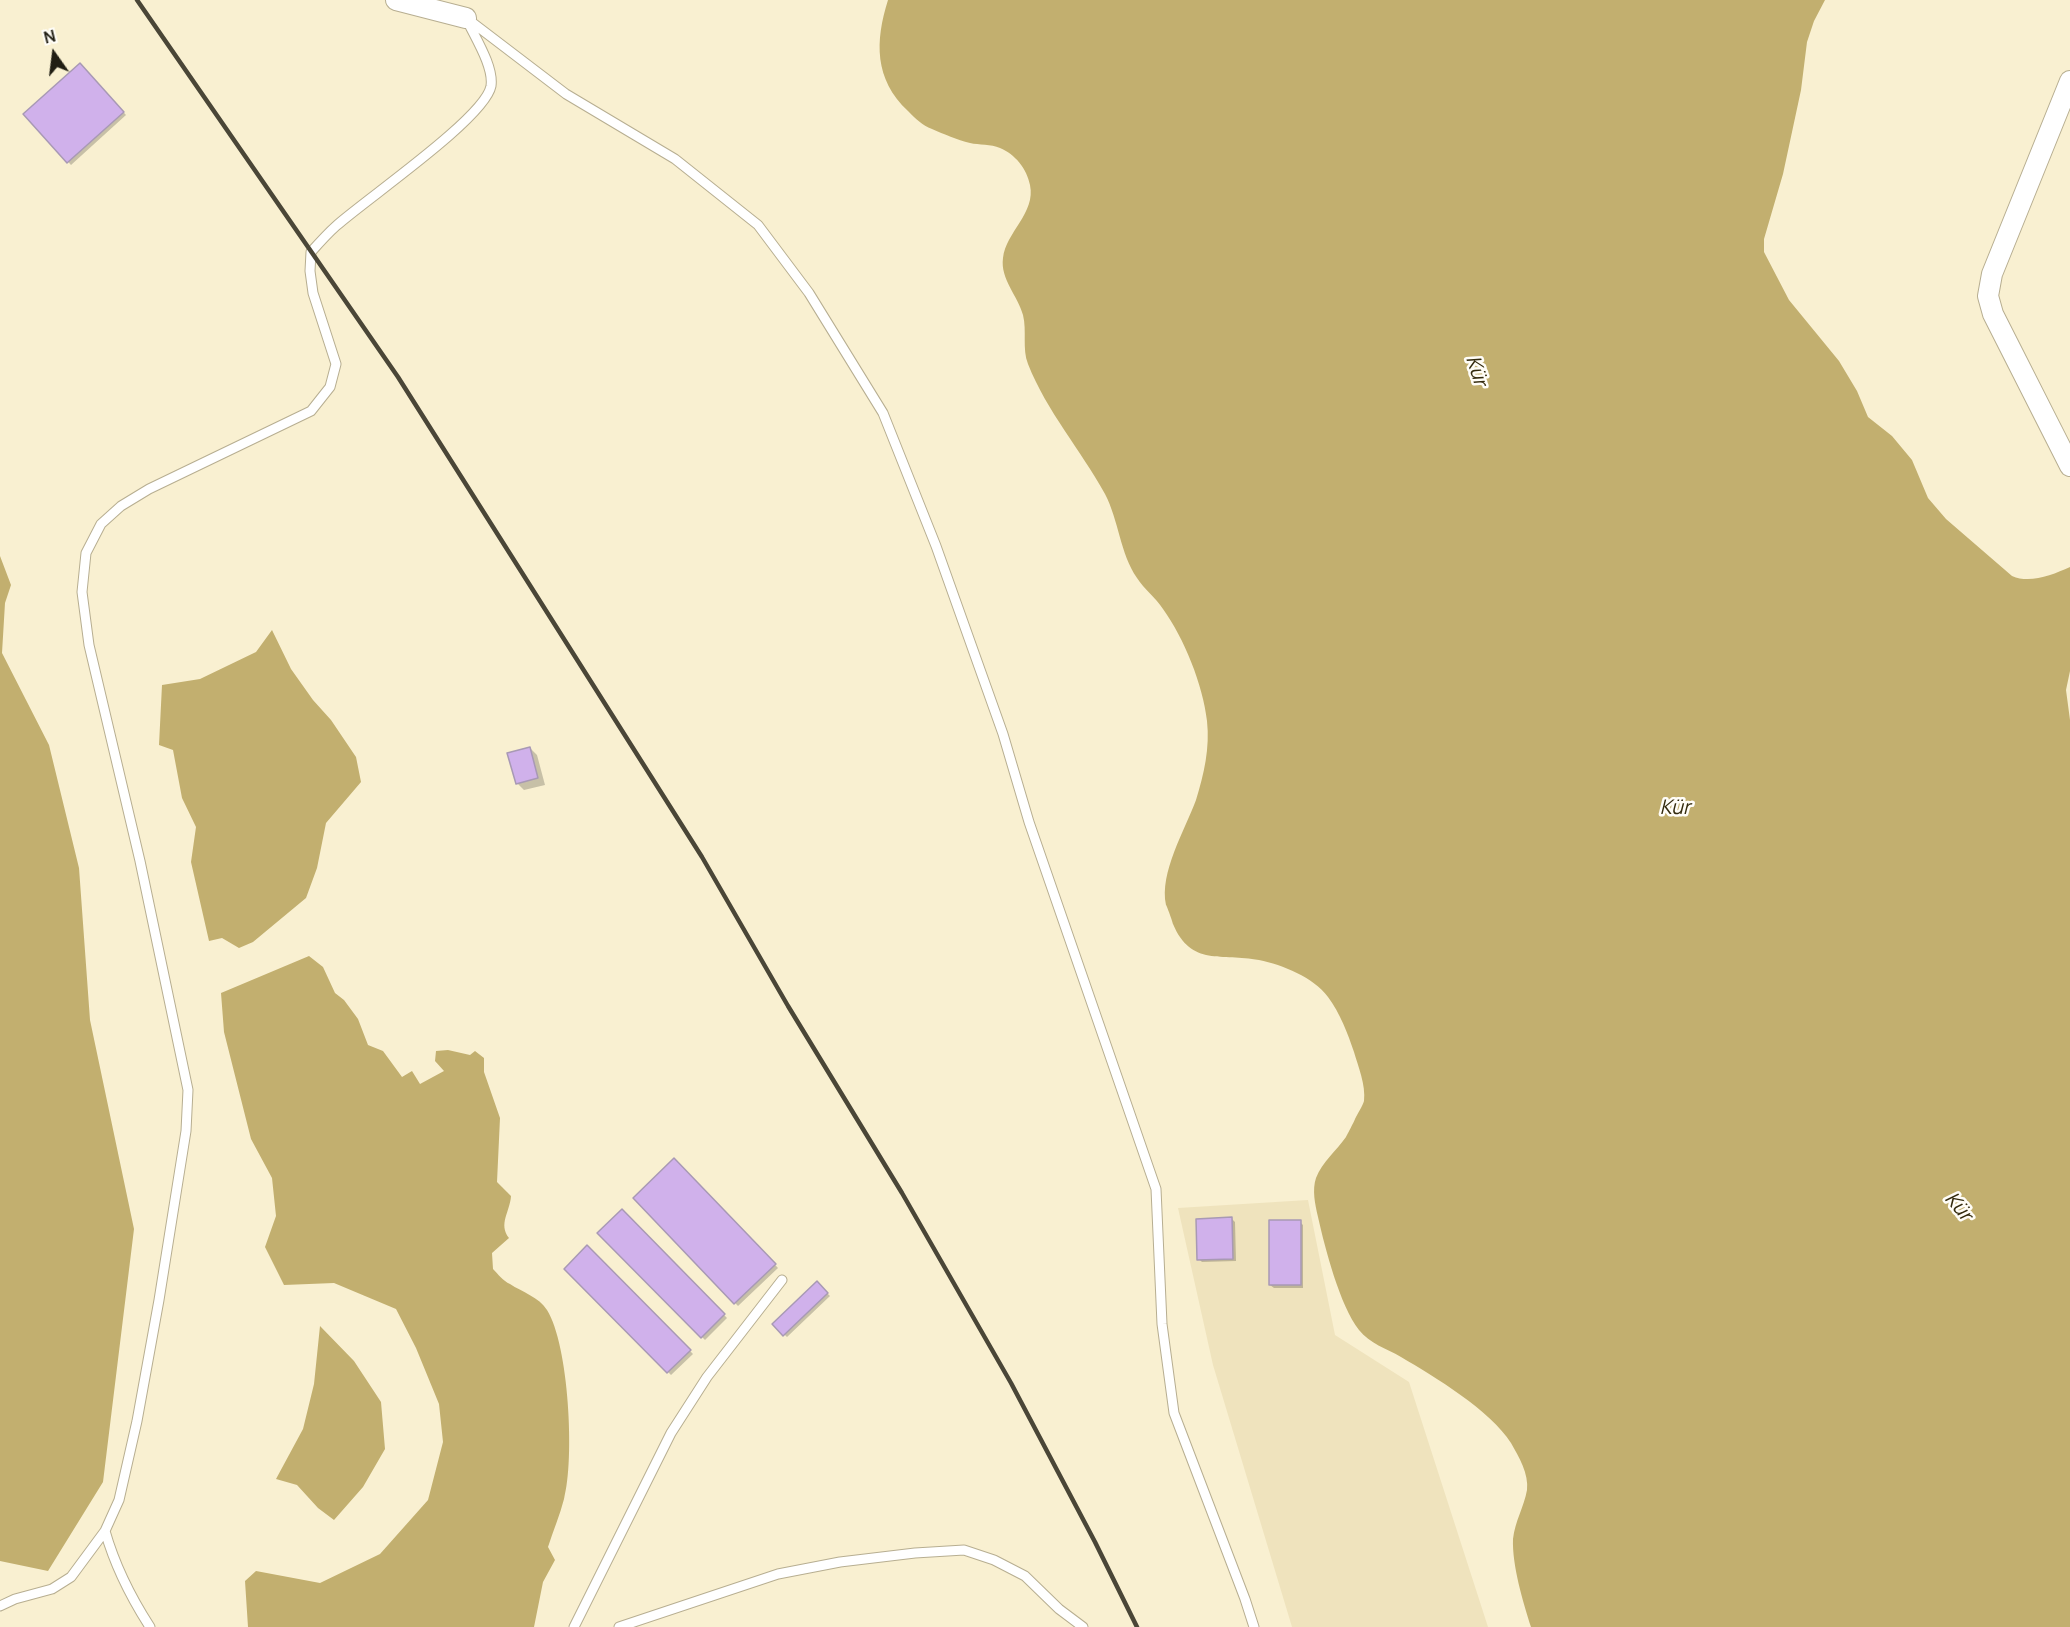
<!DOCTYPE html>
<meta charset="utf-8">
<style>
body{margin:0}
#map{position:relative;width:2070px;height:1627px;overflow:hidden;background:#f9f0d1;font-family:Manrope,sans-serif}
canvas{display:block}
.north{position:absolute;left:24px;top:24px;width:60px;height:60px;-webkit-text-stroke:4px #fffdf7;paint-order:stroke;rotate:346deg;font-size:16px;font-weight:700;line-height:24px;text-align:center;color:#211e13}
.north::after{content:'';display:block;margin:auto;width:21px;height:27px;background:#211e13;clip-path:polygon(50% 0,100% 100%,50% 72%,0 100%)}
</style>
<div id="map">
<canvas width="2070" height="1627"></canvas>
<div class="north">N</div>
</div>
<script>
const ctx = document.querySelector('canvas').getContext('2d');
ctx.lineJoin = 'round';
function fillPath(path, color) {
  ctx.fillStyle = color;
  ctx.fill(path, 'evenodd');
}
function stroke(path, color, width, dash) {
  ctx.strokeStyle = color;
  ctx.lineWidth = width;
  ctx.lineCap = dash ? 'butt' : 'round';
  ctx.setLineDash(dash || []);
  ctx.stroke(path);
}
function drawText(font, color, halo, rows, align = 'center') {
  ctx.font = font + ' Manrope,sans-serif';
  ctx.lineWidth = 5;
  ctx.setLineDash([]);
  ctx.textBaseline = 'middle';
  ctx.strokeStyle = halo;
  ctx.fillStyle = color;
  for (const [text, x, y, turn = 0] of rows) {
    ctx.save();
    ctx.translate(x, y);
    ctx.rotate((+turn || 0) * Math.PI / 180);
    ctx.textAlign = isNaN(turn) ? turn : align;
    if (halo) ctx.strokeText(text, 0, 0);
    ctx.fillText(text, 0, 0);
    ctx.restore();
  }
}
fillPath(new Path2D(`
 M1308,1200L1335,1335L1409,1382L1488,1627H1292L1213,1365L1178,1208Z`), '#efe3bd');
fillPath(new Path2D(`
 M888,0H1825L1814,21L1807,42L1801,90L1783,174L1764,239V252L1789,300L1839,361L1857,391L1868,417L1892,436L1912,460L1928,498L1946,519L2012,576C2030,584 2052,575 2070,567V671L2066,690L2070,720V1627H1531C1523,1602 1512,1565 1513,1539C1515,1521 1524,1507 1527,1490C1529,1474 1519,1457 1511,1443C1490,1410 1435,1377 1401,1357C1386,1348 1370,1344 1359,1330C1340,1306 1325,1248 1318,1217C1315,1204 1312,1190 1316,1178C1322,1162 1337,1150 1346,1137C1347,1135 1355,1120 1355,1119C1357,1115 1363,1105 1364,1101C1366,1085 1358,1066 1354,1052C1348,1034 1340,1013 1328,997C1313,977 1283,965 1259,960C1222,953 1191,967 1173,924C1173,923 1167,906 1166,905C1159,873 1185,830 1196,800C1204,774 1210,748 1207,721C1203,685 1184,638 1163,609C1156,598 1144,589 1137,578C1120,553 1119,521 1105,494C1081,450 1047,412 1028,364C1022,349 1027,331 1023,315C1018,296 1000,279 1003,258C1006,232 1036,213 1030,185C1027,169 1015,154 1000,148C991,144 979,145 970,143C957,140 944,134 932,129C922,125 916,119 908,111C874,79 875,41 888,0Z
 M0,556L11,585L5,603L2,653L49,745L79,868L90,1020L134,1229L103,1482L48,1571L0,1561Z
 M272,630L291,669L313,700L331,720L356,757L361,782L326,823L317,868L306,898L253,942L239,948L222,938L209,941L191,862L196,827L182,798L173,750L159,745L162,685L200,679L256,652Z
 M309,956L323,967L335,993L344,1000L358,1019L368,1045L383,1051L402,1077L412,1071L420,1084L444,1071L435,1061L436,1051L448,1050L470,1055L475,1051L484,1058V1072L500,1118L497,1182L511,1196C510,1212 498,1224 509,1238L492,1253L493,1269C498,1274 503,1281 510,1284C522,1292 539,1297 547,1310C569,1345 575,1460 564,1499C560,1515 553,1531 548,1547L555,1560L543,1582L534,1627H248L245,1581L256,1571L320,1583L380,1554L428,1500L443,1442L439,1404L416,1348L396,1309L334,1283L284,1285L265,1247L276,1216L272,1178L251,1139L224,1032L221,993Z
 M320,1326L354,1361L381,1402L385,1449L363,1487L334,1520L318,1508L297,1485L276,1479L303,1429L314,1384Z`), '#c2af6f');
fillPath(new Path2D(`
 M80,65L126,115L71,165L25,114Z
 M530,748L537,755L545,785L524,790L517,783Z
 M674,1160L778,1268L738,1306L635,1198Z
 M622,1212L727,1318L705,1340L599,1233Z
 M1232,1219L1235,1222L1236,1261L1202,1262L1199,1259Z
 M1300,1222L1303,1225V1288H1274L1270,1285Z
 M587,1247L693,1354L671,1375L566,1269Z
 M817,1283L830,1296L787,1337L774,1324Z`), '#0003');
const building = new Path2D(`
 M80,63L124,112L67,163L23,114Z
 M530,747L538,778L516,784L507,753Z
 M674,1158L776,1264L734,1304L633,1198Z
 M622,1209L725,1314L701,1338L597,1233Z
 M1232,1217L1233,1259L1197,1260L1196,1219Z
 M1269,1220H1301V1285H1269Z
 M587,1245L691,1350L667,1373L564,1269Z
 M817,1281L828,1293L783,1336L772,1324Z`);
fillPath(building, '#d0b1eb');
stroke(building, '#a899b4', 1.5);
const lane = new Path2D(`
 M469,20L566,94L675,159L758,225L809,293L883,413L936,546L1003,734L1029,822L1156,1189L1162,1324L1174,1413L1245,1599L1254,1627
 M105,1531C115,1566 130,1596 150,1627
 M0,1606L15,1599L52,1589L71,1577L105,1531L119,1500L137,1421L159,1300L186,1131L188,1090L140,861L89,645L82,592L86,553L101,524L121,506L149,489L311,411L330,387L336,364L313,293L310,271L311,252C319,243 327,234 336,226C366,199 485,118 491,86C494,66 474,36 466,18
 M574,1627L671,1433L707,1377L782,1280
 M619,1627L778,1574L840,1562L915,1553L964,1550L994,1560L1025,1576L1059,1609L1083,1627`);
const street = new Path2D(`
 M396,0L466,18
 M2070,81L1992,274L1988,296L1993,314L2070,466`);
stroke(lane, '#b7ae91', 11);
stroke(street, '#b7ae91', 22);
stroke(lane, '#fff', 9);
stroke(street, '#fff', 20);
stroke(new Path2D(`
 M137,0L398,377L702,857L788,1006L902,1193L1011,1383L1095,1542L1137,1627`), '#4a4637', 4.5);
drawText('italic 20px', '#332a0d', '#fffdf7', [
 ["Kür",1476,371,72],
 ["Kür",1675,808],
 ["Kür",1958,1207,50]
]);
</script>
